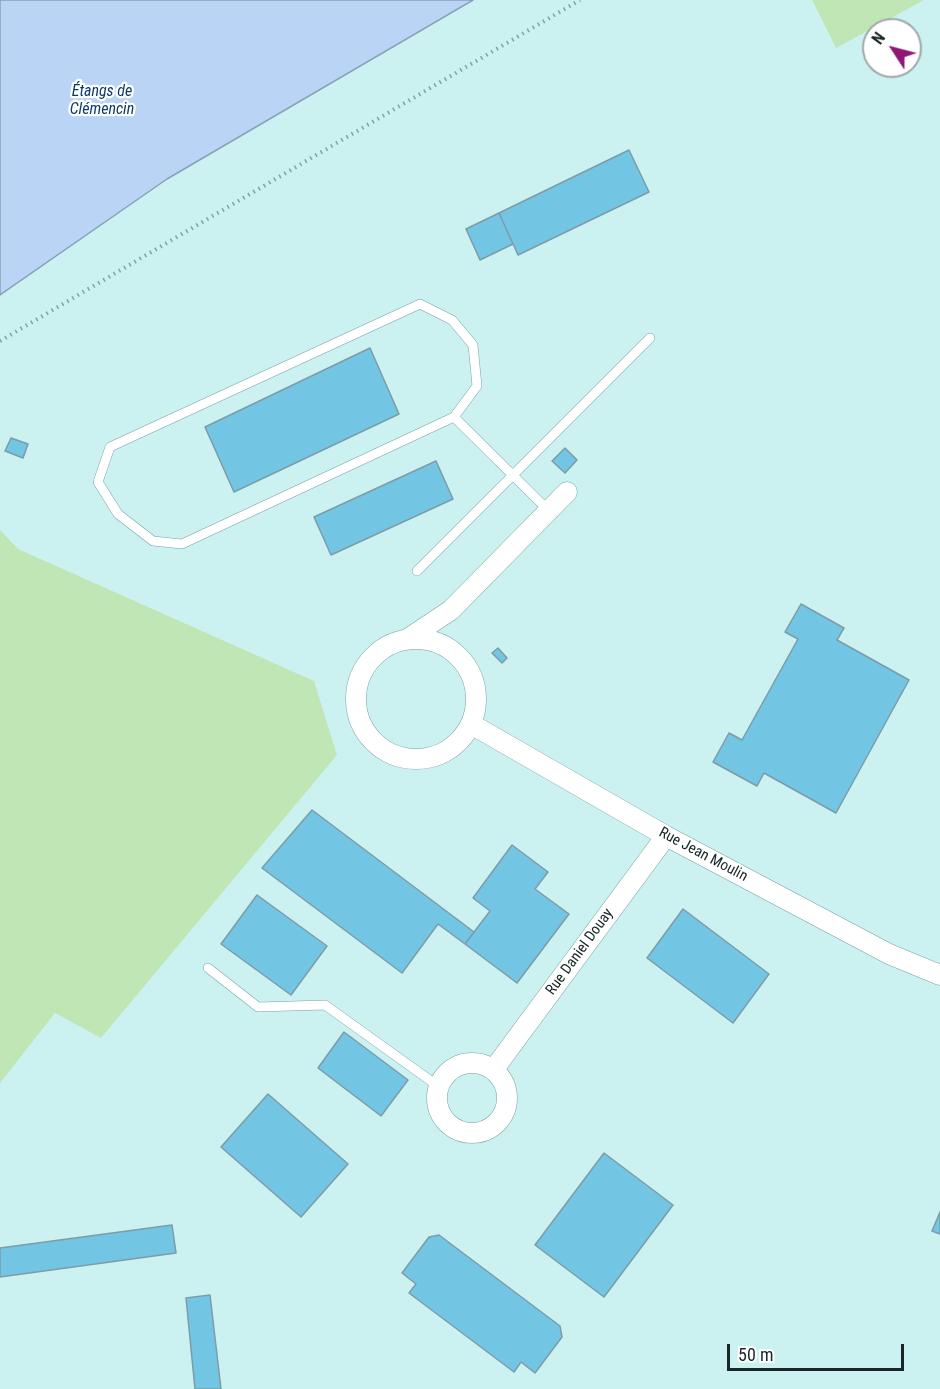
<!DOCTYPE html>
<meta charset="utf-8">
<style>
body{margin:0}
#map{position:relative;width:940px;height:1389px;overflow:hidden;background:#cbf1f1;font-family:"Roboto Condensed",sans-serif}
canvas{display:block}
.north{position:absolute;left:862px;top:18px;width:60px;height:60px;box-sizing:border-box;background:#fff;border:2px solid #a3a8a8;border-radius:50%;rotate:306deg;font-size:16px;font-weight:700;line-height:24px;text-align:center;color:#182626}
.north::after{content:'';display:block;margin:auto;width:21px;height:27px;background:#911775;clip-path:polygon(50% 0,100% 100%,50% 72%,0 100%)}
.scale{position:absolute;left:727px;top:1344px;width:177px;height:27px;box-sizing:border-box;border:3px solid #182626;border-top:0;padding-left:8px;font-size:18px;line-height:21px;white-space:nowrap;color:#182626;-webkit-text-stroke:4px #fff;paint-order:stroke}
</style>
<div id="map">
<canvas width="940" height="1389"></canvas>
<div class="north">N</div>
<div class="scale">50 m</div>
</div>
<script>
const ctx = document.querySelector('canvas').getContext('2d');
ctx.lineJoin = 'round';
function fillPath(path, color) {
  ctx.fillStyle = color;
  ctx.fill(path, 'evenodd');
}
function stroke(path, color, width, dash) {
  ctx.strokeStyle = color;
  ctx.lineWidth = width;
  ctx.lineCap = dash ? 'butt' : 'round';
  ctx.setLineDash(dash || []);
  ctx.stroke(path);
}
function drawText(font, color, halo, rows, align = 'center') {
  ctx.font = font + ' "Roboto Condensed",sans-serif';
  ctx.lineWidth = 4.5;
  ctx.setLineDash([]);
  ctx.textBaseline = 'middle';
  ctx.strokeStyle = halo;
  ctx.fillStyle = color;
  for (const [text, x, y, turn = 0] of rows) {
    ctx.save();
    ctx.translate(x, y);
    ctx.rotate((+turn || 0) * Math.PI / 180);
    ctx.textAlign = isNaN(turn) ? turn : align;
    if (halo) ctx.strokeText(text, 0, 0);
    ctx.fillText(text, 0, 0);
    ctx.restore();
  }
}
fillPath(new Path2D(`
 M812,0H924L836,48Z
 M0,530L18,549L314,681L337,755L101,1038L55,1013L0,1083Z`), '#c1e6b6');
const water = new Path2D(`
 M0,0H473L167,179L0,295Z`);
fillPath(water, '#b9d4f5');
stroke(water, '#89a0b7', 1.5);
const building = new Path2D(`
 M629,150L649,192L518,255L499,213Z
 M499,213L513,244L480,260L466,229Z
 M370,348L399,414L234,492L205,427Z
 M11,438L28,444L23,458L5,451Z
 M565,448L577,460L565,473L552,461Z
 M436,461L453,499L331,555L314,517Z
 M801,604L844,628L837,640L909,680L836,813L764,773L757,786L713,762L729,733L742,740L798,639L785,632Z
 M498,648L507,658L502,663L492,653Z
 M312,810L474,932L465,944L438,924L402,973L262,868Z
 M512,845L548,872L535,889L569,914L517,983L465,944L490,911L473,898Z
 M257,895L327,946L291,995L221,944Z
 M683,909L769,974L733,1023L647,958Z
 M344,1032L408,1080L381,1116L318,1068Z
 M268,1094L348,1164L301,1217L221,1147Z
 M604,1153L673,1205L604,1297L535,1245Z
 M940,1212V1234L932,1231Z
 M172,1225L176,1253L0,1277V1248Z
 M439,1235L560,1326L562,1337L535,1373L521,1362L514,1372L409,1293L416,1284L402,1273L429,1237Z
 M210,1295L221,1389H195L186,1298Z`);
fillPath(building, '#73c5e4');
stroke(building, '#7d9ca8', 1.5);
const lane = new Path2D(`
 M420,304L452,320L473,345L477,386L454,417L182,544L153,541L118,514L98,482L110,447Z
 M454,417L548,510
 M417,571L650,338
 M208,968L258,1007L325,1005L438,1086`);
const street = new Path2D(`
 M356 699a60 60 0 1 1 120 0a60 60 0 1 1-120 0Z
 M406,640L451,610L567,492
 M471,724L666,836L889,954L940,975
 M437 1098a35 35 0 1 1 70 0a35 35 0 1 1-70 0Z
 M494,1069L666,836`);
stroke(lane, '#7da1a1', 10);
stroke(street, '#7da1a1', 21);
stroke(new Path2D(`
 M0,341L580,0`), '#84a1a1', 4, [1.5, 4.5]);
stroke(lane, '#fff', 9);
stroke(street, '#fff', 20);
drawText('15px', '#182626', '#fff', [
 ["Rue Jean Moulin",703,855,28],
 ["Rue Daniel Douay",580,952,-54]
]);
drawText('italic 16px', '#0c3a6b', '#fff', [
 ["Étangs de",102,92],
 ["Clémencin",102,110]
]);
</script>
